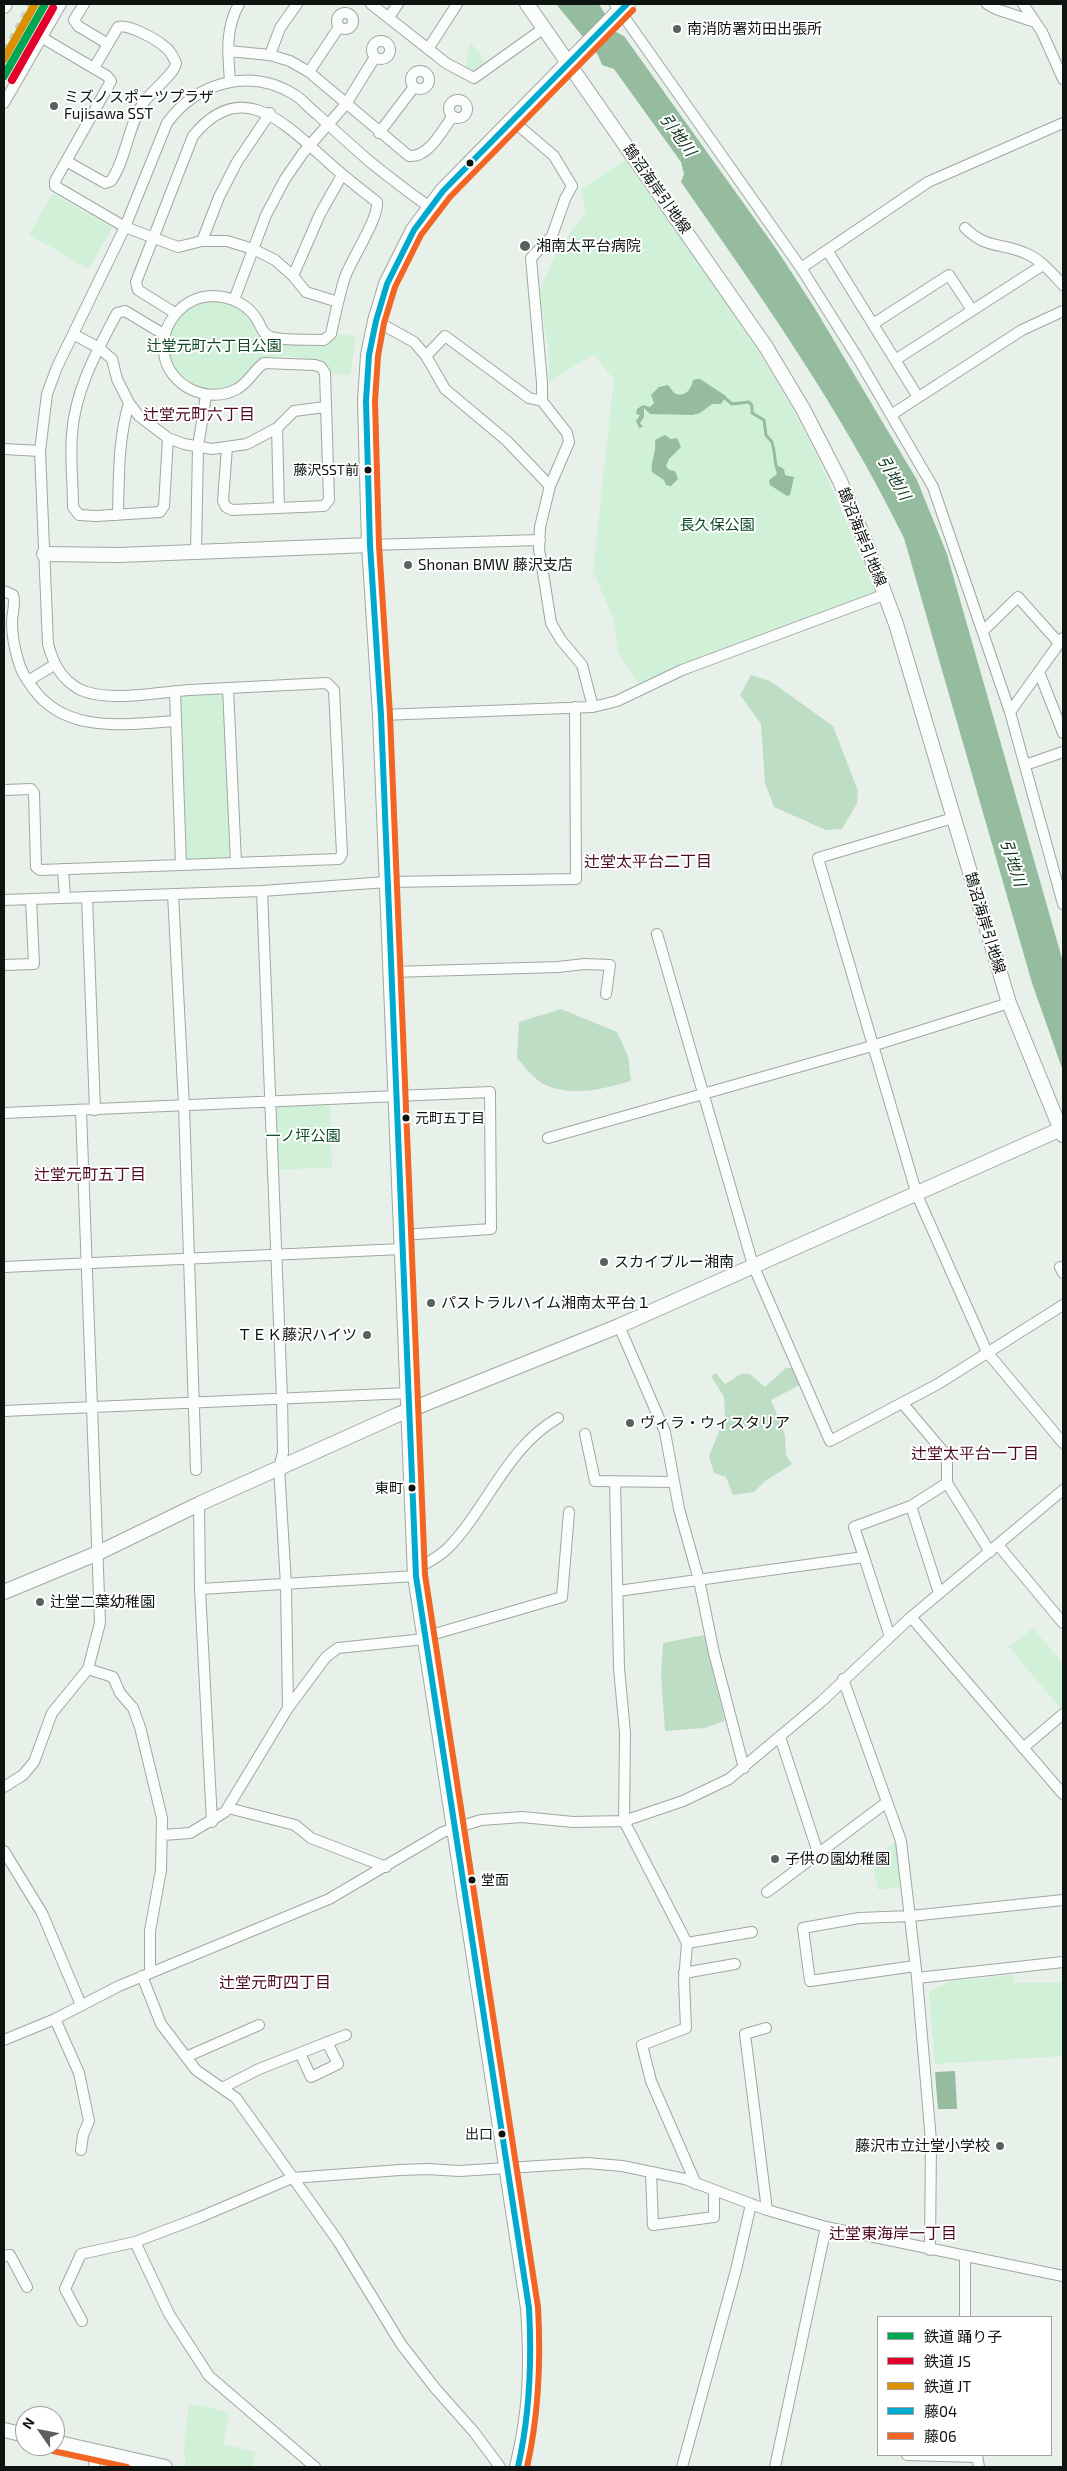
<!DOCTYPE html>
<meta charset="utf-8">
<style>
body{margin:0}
#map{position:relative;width:1067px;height:2471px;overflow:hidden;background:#e7f1e9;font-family:"Exo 2","Noto Sans JP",sans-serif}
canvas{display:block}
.frame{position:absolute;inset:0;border:5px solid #0e1410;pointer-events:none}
.legend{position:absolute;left:877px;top:2316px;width:175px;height:140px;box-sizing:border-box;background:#fff;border:1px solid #9fa19f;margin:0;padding:6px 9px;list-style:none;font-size:15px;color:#0e1410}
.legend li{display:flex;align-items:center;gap:10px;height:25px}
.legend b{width:25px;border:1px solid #9fa19f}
.north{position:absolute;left:15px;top:2406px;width:50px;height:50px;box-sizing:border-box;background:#fff;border:1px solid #9fa19f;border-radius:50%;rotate:303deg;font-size:14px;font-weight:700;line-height:20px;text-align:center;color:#0e1410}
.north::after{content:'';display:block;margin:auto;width:18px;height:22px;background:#5a615c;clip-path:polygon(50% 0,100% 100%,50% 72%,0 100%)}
</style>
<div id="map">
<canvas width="1067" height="2471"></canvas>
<div class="frame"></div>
<ul class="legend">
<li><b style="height:6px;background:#00a651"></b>鉄道 踊り子</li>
<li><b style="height:6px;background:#e4002b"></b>鉄道 JS</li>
<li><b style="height:6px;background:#db8f02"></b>鉄道 JT</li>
<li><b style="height:6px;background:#00a9ce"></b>藤04</li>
<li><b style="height:6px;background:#f26522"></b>藤06</li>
</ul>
<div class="north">N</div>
</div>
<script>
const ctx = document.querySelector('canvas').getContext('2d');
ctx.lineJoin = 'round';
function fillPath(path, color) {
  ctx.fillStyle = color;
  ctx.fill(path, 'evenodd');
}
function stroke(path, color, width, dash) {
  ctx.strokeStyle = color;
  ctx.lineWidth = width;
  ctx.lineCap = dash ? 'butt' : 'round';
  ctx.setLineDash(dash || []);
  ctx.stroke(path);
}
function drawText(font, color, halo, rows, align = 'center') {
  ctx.font = font + ' "Exo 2","Noto Sans JP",sans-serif';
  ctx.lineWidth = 4;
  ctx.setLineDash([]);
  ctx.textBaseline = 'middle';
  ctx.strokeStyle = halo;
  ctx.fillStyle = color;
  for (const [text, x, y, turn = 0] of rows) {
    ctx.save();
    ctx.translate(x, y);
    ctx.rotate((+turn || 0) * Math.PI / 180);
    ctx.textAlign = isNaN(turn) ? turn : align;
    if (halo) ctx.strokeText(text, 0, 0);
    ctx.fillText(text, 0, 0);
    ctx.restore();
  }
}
fillPath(new Path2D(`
 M470,42L487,63L475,72L466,67Z
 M625,160C683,243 747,325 795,414C827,472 851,533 876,593L706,655L639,684L618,652L614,620L593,571L614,380L594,354L549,382L548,346L539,292L558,249L586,212L581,189Z
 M53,193L112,228L88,269L29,234Z
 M204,301C224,300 242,305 254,324C257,330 258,336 264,340C276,346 309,345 323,346L328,344L335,334L356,336L350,375L329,373L326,364L320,360C303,358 278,353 263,360C253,365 248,378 239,384C226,392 204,394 191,386C169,373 160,341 175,319C183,309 192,305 204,301Z
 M228,688L236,863L181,865L175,691Z
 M330,1103L332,1167L277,1170L274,1105Z
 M1033,1628L1063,1664L1062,1710L1009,1647Z
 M897,1841L902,1887L878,1890L872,1859Z
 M1013,1975L1014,1983L1063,1982V2056L935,2064L929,1992L951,1981Z
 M189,2404L204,2406L229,2413L223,2444L256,2452L252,2467H186L184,2450Z`), '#d0f0d8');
fillPath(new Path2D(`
 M751,675L770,681L833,726L858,791L857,803L842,829L826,830L774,807L765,783L761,724L740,695Z
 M561,1009L617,1032L628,1056L631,1081C605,1089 568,1098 542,1083C533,1078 524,1066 517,1058L519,1022Z
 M786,1368H793L800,1385L771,1400L785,1435L786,1455L792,1464L765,1481L754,1492L733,1495L726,1477L714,1473L709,1456L725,1417L724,1397L711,1376L716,1373L725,1384L741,1374H750L765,1387Z
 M704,1635L725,1721L704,1728L665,1731L661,1675L663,1643Z`), '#bdddc5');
fillPath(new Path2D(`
 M556,4H599L616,32L624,36L777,250L814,307L917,480L947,554L1063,962V1071L1032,983L904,538C843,413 761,296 681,182L684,174L681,162L614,69L602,65L598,55Z
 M696,379H700L726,396L721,404H712L700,413L692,415L650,414L644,408V417L640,423L643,427L639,428L636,421L640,415L636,414L637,409L643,405L650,407L654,403L651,395L659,387L668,385L674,393C685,398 691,390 693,380Z
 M665,435L671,439L677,438L681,447L669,459L666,466L669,470L675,471L678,479L671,486L666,485L664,480L652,472C650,462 657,451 655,440Z
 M777,465L784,469L785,475L794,477L790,495L787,496L770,485L769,480L777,474L775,467Z
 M955,2071L957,2109H938L935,2072Z`), '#96bca0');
stroke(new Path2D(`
 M725,398L732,404L749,402L752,406V413L764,420L766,435L772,442L774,451L776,466`), '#96bca0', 3);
const street = new Path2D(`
 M84,4L74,20L78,26L108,44
 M371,4L446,63L474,78L544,28
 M615,4L801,268L859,360L933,487L1010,712L1063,904
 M987,4L996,9L1035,22
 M1023,4L1042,32L1063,79
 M337 21a8 8 0 1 1 16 0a8 8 0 1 1-16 0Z
 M389,17L398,4
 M41,37L107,76L111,81L55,181V186L125,227L178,247L202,241H227L253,249L275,260L293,276L306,292L338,302
 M372 50a9 9 0 1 1 18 0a9 9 0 1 1-18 0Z
 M428,49L457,4
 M228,51L270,55L290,61L309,72L409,156C429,158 442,130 453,116
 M270,55L280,28L297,4
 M411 80a9 9 0 1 1 18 0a9 9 0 1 1-18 0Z
 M309,72L339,27
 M230,81C228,54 225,29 239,4
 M449 109a9 9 0 1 1 18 0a9 9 0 1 1-18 0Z
 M4,103L61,4
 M512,120L554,156L572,186L565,199L552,236L531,258L542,383V401L567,433L569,442L550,486L540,527L539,549L545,585L551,623L561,640L582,665L593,707
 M379,133L414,87
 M66,161L105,183L111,181C126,160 128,125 144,102C151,92 176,72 176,63C173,57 171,51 165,47C156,39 129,24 118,27L94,68
 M965,228C988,250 1000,242 1025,253C1040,259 1052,273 1063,285
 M202,241L219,197L237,162L270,113
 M827,250L918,397
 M801,268L928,182L1063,123
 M293,276L320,214L342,175
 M234,300L266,215L285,179L303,153L346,104L375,57
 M175,313L138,290L136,282L193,136C242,76 285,124 327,161C343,176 360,189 377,202C379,218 352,258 345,277C339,296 335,315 331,334L324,340C309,339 284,341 271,337C263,334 262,329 259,323C250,305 231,296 212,296C183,297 160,324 164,353C168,386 208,405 237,389C249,382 254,370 264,363L315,365L321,367L325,373L329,500L324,506L232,510L226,507L223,501L227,447
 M376,321L414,342L426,356L445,389L507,441L550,486
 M873,324L949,275L972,310
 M73,334L99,348L112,359L117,379L129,403L139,416L168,438L184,444L212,449L247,444L277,428L294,411L325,407
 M165,335L125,311L117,313C97,351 75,390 72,434C70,458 73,483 73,507L79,515L96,516L160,512L164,506L168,438
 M426,356L445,336L529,398L542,401
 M895,360L1043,265
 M891,415L1022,330L1063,311
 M277,428L279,508
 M4,449L40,451
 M118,515C119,476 118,440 129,403
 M370,545L540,540
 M196,552L198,447L206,395
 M4,591L13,595C16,604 12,612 12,622C12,634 15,651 19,663C21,672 27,680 32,687C65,735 126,724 176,721
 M983,631L1018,597L1059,643
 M1039,672L1063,733
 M28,681L54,665
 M228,688L236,863
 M175,691L181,865L339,859L342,854L334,690L327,683C281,685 235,688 190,690C160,692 106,703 79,689C61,679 53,663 48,644L40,451L47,394L57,367L125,227L167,123C197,82 250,67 295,95C303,100 310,109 318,115C335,131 352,146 369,161C389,177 409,193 430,207
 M1010,712L1063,638
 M381,715L593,707L617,701L682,670L886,594
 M1025,765L1063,752
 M4,790L31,789L34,793L36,867L40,870L181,865
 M953,818L818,858L917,1195L987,1352L1063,1443
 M63,869L65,898
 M262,891L282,1399L283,1453L279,1467L286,1585L288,1708
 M173,894L184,1106L196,1470
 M87,897L95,1110
 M4,900L262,891L387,882L576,879L575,707
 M657,934L753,1265L830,1441L938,1384L1063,1305
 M4,965L34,964L31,899
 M392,972L558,967L585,964L610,965L606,994
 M4,1113L490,1092L491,1229L401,1235
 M548,1138L872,1046L1009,1003
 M4,1267L402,1249
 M1060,1267L1063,1273
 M619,1326L665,1432L679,1509L699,1580L714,1653L744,1768
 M903,1404L947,1456V1483L990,1552
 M4,1411L408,1393
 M585,1434L595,1481L674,1482
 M615,1482L619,1668L625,1733L624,1821L687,1943L684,1981L686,2028L642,2045L651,2081L696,2184
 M199,1504L200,1589L212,1822
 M911,1506L939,1593
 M998,1545L1063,1623
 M864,1557L854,1527L911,1506L947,1483
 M416,1569C427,1563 439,1557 448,1548C488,1507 507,1447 558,1418
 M200,1589L416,1576
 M618,1591L864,1557L890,1637
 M911,1617L1063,1794
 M424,1637L562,1597L569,1512
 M88,1669L113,1677L120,1693L133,1708L140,1727L162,1818L161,1870L150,1931V1973
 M843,1679L901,1841L917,1978L931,2141L930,2250
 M780,1737L818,1853
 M1023,1748L1063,1714
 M4,1787L23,1775L34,1762L52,1713L88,1669L100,1623L81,1111
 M228,1808L295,1825L311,1838L386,1867
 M163,1835L190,1833L225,1812L288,1708L326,1657L338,1648L425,1639
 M4,1851L42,1913L81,2005
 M767,1892L887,1802
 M687,1943L752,1932
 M915,1966L810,1981L803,1928L859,1918L911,1916L1063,1900
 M684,1973L735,1964
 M142,1976L161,2024L196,2070L236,2098L338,2241L401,2344L435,2388L474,2432L500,2467
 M917,1978L1063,1962
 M55,2019L79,2073L89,2121L83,2135L81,2150
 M766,2028L745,2034L767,2210
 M4,2040L55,2019L119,1986L329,1899L443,1832L481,1820L522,1817L573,1822L624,1821L683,1801L729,1779L822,1701L911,1617L1063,1490
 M300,2053L311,2077L338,2064L327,2042
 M186,2057L259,2025
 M222,2088L259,2069L346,2035
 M651,2173L653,2225L714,2217V2190
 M135,2242L169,2314L209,2376L315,2467
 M4,2256L10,2255L27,2287
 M965,2257V2317
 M82,2321L65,2289L81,2254L135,2242L198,2218L292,2178L400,2170L428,2169L459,2171L587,2163L622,2166L685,2179L767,2210L826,2227L1063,2276
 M92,2450L95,2467
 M907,2455L977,2457
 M977,2455L979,2467
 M682,2467L736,2270L751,2204
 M775,2467L826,2227`);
const secondary = new Path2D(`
 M527,4L766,347L803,409L840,481L867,546L896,624L1009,1003L1063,1135
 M4,6L5,4
 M44,554L119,555L370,545
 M4,1592L98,1553L199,1504L397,1415L619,1326L1061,1129
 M4,2430L25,2435
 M55,2442L165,2467`);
const primary = new Path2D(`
 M518,2467C532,2411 533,2366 529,2308L416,1576L381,715L370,545L366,401L369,355L376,321L387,284L414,230L443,191L627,4`);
stroke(street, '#9fa7a1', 12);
stroke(secondary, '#9fa7a1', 16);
stroke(primary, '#9fa7a1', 18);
stroke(street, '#fbfdfc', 10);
stroke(secondary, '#fbfdfc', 14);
stroke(primary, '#fbfdfc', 16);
stroke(new Path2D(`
 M4,49L29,4`), '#cbcecb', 3, [6, 6]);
stroke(new Path2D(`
 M518,2467C530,2414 532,2362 529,2308L416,1576L381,715L370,545L366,401L369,355L376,321L387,284L414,230L443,191L627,4`), '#00a9ce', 6);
stroke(new Path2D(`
 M53,2451L127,2467
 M527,2467C539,2414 541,2361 538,2307L425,1575L390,715L379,545L375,401L378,356L384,323L395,287L421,235L450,197L633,10`), '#f26522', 6);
stroke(new Path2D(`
 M4,76L45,4`), '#00a651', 8);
stroke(new Path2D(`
 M12,80L53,8`), '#e4002b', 8);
stroke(new Path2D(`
 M4,59L35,4`), '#db8f02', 8);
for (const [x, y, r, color] of [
 [677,29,5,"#5a615c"],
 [54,106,5,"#5a615c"],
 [470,163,4.5,"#0e1410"],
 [525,246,6,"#5a615c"],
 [368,470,4.5,"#0e1410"],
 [408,565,5,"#5a615c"],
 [406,1118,4.5,"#0e1410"],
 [604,1262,5,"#5a615c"],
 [431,1303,5,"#5a615c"],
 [367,1335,5,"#5a615c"],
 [630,1423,5,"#5a615c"],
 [412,1488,4.5,"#0e1410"],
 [40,1602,5,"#5a615c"],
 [775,1859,5,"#5a615c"],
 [472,1880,4.5,"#0e1410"],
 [502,2134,4.5,"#0e1410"],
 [1000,2146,5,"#5a615c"]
]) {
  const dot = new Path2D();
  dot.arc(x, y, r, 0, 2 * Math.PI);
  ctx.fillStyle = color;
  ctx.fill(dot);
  stroke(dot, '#fff', 2);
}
drawText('14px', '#0e1410', '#fff', [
 ["藤沢SST前",359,470],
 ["元町五丁目",415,1118,"left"],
 ["東町",403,1488],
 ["堂面",481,1880,"left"],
 ["出口",493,2134]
], 'right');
drawText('15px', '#0e1410', '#fff', [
 ["南消防署苅田出張所",687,29],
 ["ミズノスポーツプラザ",64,97],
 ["Fujisawa SST",64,114],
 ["湘南太平台病院",536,246],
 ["Shonan BMW 藤沢支店",418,565],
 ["スカイブルー湘南",614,1262],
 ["パストラルハイム湘南太平台１",441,1303],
 ["ＴＥＫ藤沢ハイツ",357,1335,"right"],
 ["ヴィラ・ウィスタリア",640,1423],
 ["辻堂二葉幼稚園",50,1602],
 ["子供の園幼稚園",785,1859],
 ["藤沢市立辻堂小学校",990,2146,"right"]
], 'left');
drawText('15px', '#0e1410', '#fff', [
 ["鵠沼海岸引地線",657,189,55],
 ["鵠沼海岸引地線",862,537,68],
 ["鵠沼海岸引地線",985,923,73]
]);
drawText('15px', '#0c4825', '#fff', [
 ["辻堂元町六丁目公園",214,346],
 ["長久保公園",717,525],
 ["一ノ坪公園",303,1136]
]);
drawText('italic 16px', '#0b331a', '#fff', [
 ["引地川",678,135,54],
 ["引地川",894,478,60],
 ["引地川",1013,863,72]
]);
drawText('16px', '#4e0a25', '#fff', [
 ["辻堂元町六丁目",199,415],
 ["辻堂太平台二丁目",648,862],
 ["辻堂元町五丁目",90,1175],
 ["辻堂太平台一丁目",975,1454],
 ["辻堂元町四丁目",275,1983],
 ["辻堂東海岸一丁目",893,2234]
]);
</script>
